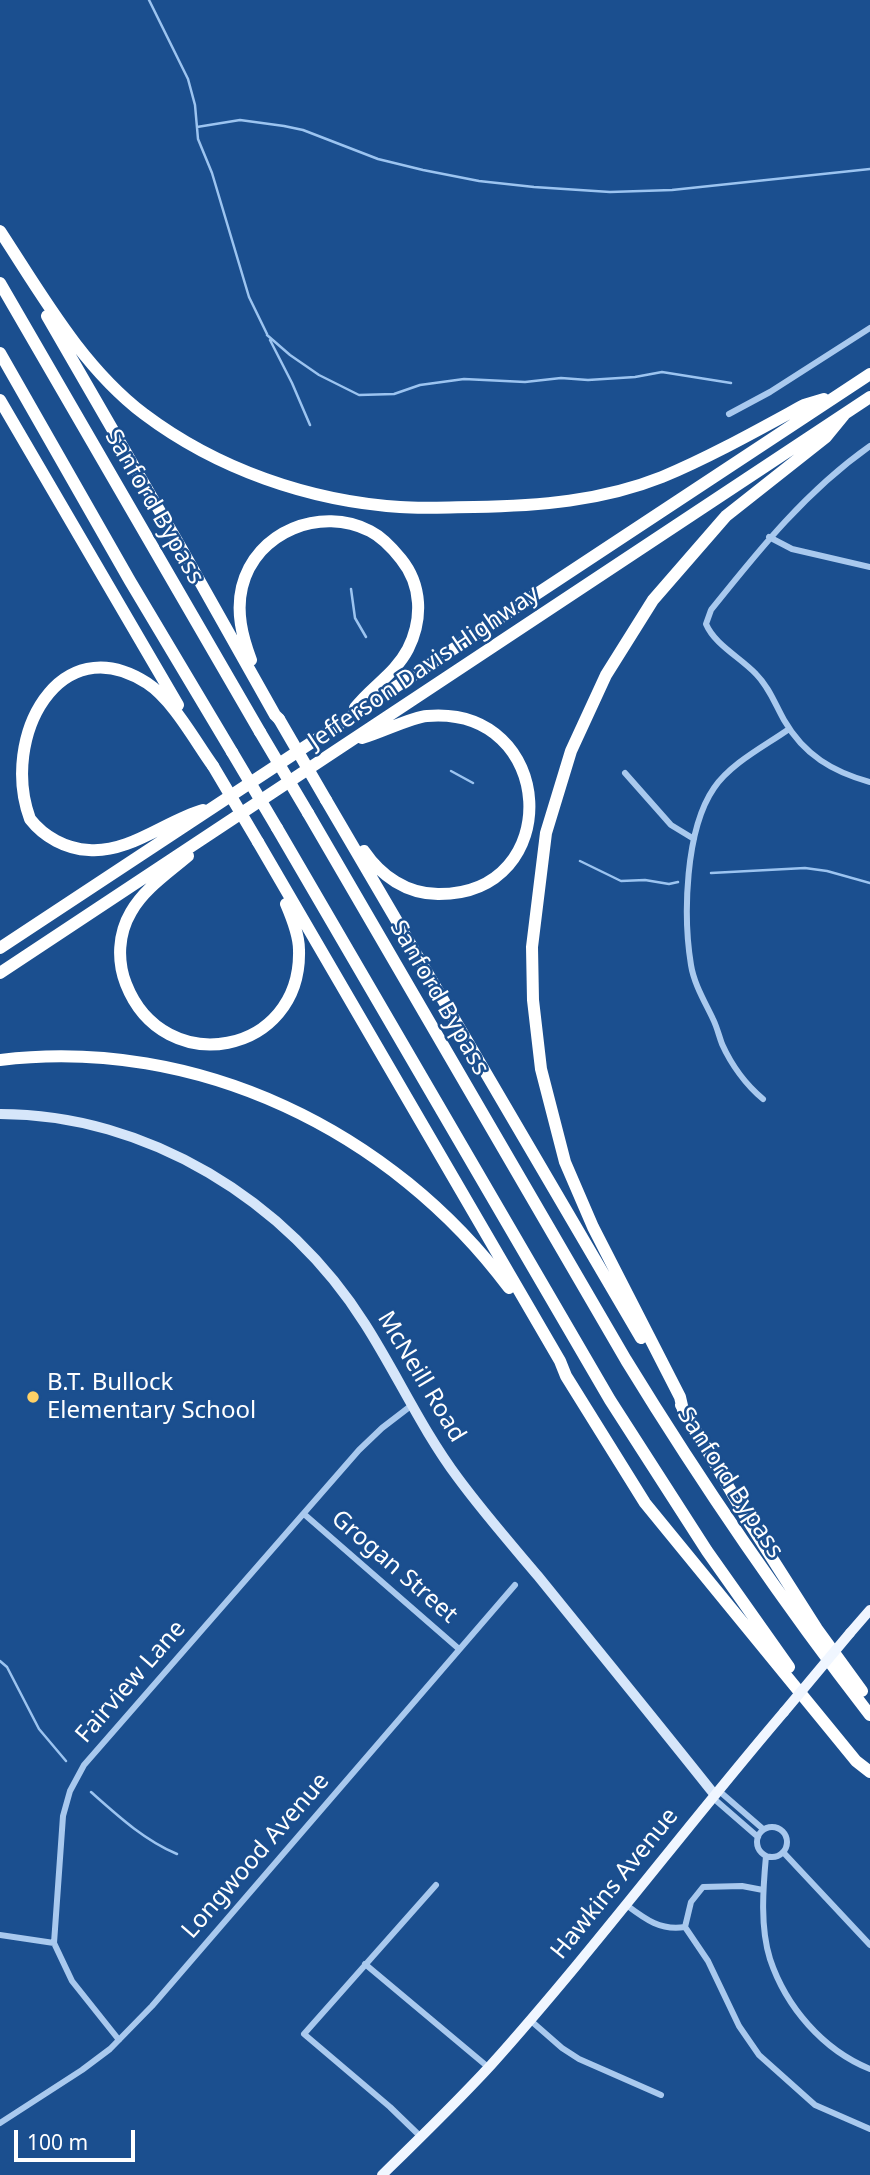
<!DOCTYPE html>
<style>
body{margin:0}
#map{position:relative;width:870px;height:2175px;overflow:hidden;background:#1b4f8f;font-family:"Noto Sans",sans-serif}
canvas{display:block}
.scale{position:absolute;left:14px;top:2130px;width:121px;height:32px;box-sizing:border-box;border:4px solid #fff;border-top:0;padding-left:9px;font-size:21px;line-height:24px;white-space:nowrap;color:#fff;-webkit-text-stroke:5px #1b4f8f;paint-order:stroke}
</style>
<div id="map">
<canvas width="870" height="2175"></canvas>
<div class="scale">100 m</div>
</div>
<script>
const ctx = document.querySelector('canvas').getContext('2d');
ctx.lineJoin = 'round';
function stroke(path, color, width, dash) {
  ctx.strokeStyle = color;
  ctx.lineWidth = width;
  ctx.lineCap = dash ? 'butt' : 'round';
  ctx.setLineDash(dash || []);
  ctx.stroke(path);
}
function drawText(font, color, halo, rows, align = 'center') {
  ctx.font = font + ' "Noto Sans",sans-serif';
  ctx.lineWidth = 5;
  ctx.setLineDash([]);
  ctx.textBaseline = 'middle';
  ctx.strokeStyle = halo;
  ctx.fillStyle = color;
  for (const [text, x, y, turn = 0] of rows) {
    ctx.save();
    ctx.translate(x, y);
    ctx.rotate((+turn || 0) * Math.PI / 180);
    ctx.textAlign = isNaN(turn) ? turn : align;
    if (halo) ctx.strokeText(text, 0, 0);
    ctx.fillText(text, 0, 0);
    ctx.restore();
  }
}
stroke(new Path2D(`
 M149,0L188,79L195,105L198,139L212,173L249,297L267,334
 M197,127L240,120L284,126L303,130L378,159L423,170L479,181L534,187L610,192L672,190L870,169
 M267,335L290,355L319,375L359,395L394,394L420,385L464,379L525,382L561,378L588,380L635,377L662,372L731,383
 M270,340L292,383L310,425
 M351,589L355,618L366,637
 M451,771L473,783
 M580,861L621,881L645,880L669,884L678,882
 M711,873L805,868L827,871L870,883
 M0,1661L7,1667L39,1729L66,1761
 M91,1792C118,1816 144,1840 177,1854`), '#9cc4f0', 2.5);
stroke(new Path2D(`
 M729,414L770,392L870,328
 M870,446C806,491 759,550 711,610L706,624C715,645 740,657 756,674C769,687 775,704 784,720C804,755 833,772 870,782
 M769,537L792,549L870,567
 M625,773L671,825L694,839
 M763,1099C746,1085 731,1064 722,1044C719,1036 717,1027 713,1019C705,1002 694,984 691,965C683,916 685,830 714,788C731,763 765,746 789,729
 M304,1514L459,1649
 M718,1790L763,1829
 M712,1797L758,1837
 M757 1842a15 15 0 1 1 30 0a15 15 0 1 1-30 0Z
 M783,1852L870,1945
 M766,1856C763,1889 760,1927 770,1959C786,2007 823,2050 870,2069
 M763,1890L742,1886L703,1887L691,1902L685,1927L708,1961L739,2026L759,2055L815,2105L870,2129
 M625,1904C645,1919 660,1931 685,1927
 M0,1935L54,1943
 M365,1964L488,2067
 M530,2020L562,2048L579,2059L661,2095
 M119,2040L72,1981L54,1943L63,1816L70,1791L84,1765L359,1450L382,1428L412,1405
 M0,2123L82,2070L110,2049L152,2006L515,1585
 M420,2136L390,2107L304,2034L436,1885`), '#a9c9ee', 6);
stroke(new Path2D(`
 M0,1114C147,1114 288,1201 365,1324C397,1374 422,1430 458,1478C483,1512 511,1544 538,1576C597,1649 656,1721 714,1794`), '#d6e6fa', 10);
stroke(new Path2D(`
 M850,1633L870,1610
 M382,2175C419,2139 456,2103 491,2065C593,1951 685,1828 784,1712`), '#f0f6ff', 10);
stroke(new Path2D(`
 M0,231C42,295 82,367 144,414C217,469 309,501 400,507C424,509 450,507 474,507C538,506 602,501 662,477C710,457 758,430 804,405L824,399
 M0,283L260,732
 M47,316L181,548L275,715L279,719
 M0,353L130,581L232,752
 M0,400L178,705
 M251,660C242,636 236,612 242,587C256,531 321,506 370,531C382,537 393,549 401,559C422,585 423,619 408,649C395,674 371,687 355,708
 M362,738C380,733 412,717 427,716C557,705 566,895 438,894C407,894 381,876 364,851
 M326,800L641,1338
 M203,810C165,821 130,853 89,850C66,849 44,837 30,819C0,738 59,626 147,683C173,700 195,741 213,766
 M308,813L626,1360C702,1484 781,1600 870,1715
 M277,828L610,1400L707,1551L789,1667
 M258,842L560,1361L566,1376L645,1503L856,1761L870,1772
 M188,856C168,873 144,889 131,912C118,934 117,961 126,984C164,1081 302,1055 299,950C299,935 292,918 286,904
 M0,948L870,374
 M0,973L870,397
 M0,1060C197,1036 392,1131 509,1288
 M681,1405L747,1519L817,1629L862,1691
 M683,1410L680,1397L593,1227L565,1162L541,1069L533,1000L532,947L546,833L571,751L606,675L653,600L726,516L826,437L844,415`), '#fff', 12);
stroke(new Path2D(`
 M784,1712L850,1633`), '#f0f6ff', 10);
stroke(new Path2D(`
 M279,719L326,800
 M260,732L308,813
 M232,752L277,828
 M213,766L258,842`), '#fff', 12);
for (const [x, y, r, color] of [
 [33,1397,7,"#ffd166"]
]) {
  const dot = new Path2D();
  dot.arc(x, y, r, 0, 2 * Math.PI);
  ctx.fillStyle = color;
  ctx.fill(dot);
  stroke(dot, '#1b4f8f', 2.5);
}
drawText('24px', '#fff', '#1b4f8f', [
 ["Sanford Bypass",154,507,60],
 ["Jefferson Davis Highway",424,668,-34],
 ["Sanford Bypass",439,998,60],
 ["McNeill Road",421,1377,59],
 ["Sanford Bypass",730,1483,57],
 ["Grogan Street",394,1567,41],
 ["Fairview Lane",131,1682,-49],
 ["Longwood Avenue",256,1856,-49],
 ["Hawkins Avenue",615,1884,-51]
]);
drawText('24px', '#fff', '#1b4f8f', [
 ["B.T. Bullock",47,1383],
 ["Elementary School",47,1411]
], 'left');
</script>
